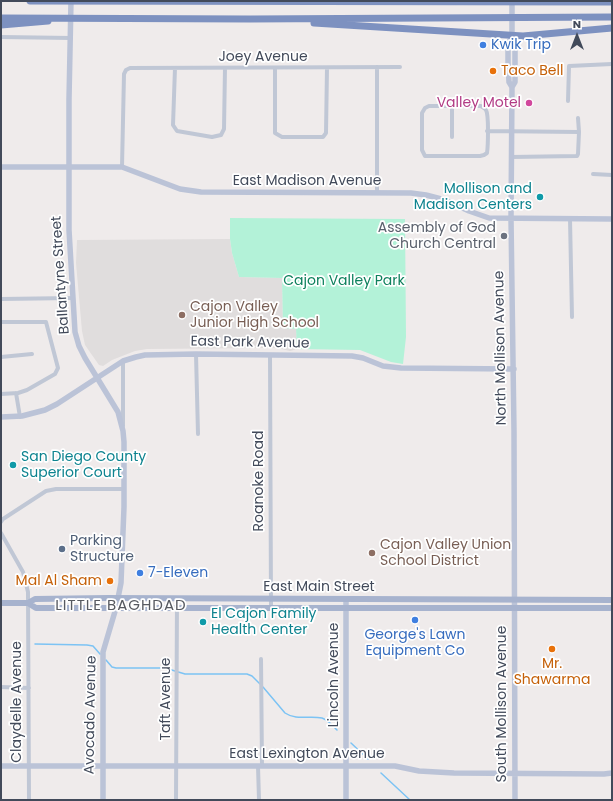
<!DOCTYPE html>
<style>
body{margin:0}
#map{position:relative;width:613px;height:801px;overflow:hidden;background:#efebeb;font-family:Poppins,sans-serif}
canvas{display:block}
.frame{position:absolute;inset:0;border:2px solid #424a5a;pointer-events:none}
.north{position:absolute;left:557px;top:16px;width:40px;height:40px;-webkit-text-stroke:3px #fff;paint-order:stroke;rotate:0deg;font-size:11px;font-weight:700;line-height:16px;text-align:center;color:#424a5a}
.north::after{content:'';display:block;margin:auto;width:14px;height:18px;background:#424a5a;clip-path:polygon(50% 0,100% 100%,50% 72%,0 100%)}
</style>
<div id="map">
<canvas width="613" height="801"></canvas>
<div class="frame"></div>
<div class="north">N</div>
</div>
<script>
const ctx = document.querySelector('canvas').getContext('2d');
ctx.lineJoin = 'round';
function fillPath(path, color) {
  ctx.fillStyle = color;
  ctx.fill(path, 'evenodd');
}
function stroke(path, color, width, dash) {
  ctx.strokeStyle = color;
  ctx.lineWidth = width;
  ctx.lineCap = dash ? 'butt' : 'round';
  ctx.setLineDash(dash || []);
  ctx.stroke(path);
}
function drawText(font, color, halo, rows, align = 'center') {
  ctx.font = font + ' Poppins,sans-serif';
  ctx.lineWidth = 3.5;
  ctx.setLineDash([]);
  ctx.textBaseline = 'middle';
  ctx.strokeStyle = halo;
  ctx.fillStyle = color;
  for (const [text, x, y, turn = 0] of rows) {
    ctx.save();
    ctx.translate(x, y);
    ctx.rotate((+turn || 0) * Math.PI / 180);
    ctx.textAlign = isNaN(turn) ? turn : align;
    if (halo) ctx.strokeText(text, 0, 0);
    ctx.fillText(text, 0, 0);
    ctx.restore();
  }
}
fillPath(new Path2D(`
 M230,239L232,253L239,277L282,278L283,327L296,329L297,349L290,351L277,348H263L147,349L135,351L112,360L103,366L99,365L85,345L82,331L76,263L77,240Z`), '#e0dddd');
fillPath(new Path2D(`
 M230,218L405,219L406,337L403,364L391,362L360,350L297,349L296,329L283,328L282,278L239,277L232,253L230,239Z`), '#b3f2d8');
stroke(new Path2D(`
 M35,644L87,645L93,646L100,654
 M106,660L112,667L116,668H165L185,674H247L252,676L260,684
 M263,687L285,713C297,721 309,715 322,718C328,720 333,726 337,730
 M351,743L368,759
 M381,773L410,800`), '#7cc3f4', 1.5);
stroke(new Path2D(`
 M1,37L71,38
 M377,67V193
 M175,68L173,125L177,131L212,137L221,135L224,129L225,68
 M275,68V133L282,137H323L326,133L327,68
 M568,101L569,66L612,64
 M429,106H481C483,108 485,108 486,110C489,115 488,146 487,153L484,155L480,156H425L422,150V113L425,108Z
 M452,106V137
 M578,118L579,132
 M487,131L579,132L578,154L577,156L511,157
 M122,167L124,74L126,70L130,68L400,67
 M593,174L612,175
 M570,219L572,317
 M1,299L73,298
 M1,322H46L58,368L55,374L27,390L18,393L1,394
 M196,354L198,434
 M270,355L271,608
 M1,357L32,354
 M123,361V426
 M16,393L20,417
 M1,522L3,519L46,491L56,489H123
 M1,533L23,572L28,592L29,800
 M261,659L262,766
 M1,687L29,688
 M258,766L259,800
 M176,800L177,599`), '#c0c7d5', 4);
stroke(new Path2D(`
 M71,1L69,99V230L75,332L79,346L85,358L118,412L123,431L124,442V507L121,583L116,608L103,652V800
 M512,1V38L515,43V82L512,87L511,219L514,431L515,800
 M512,38L508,43V63L509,82L512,87
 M1,167H122L180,189L201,192L411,193L426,195L445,200L469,211L489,218L612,219
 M1,417L22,416L45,410L57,404L123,361L136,357L145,355L196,354L352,356L363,358L383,366L401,368L514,369
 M346,599V800
 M1,766H395L419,771L454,773L604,774L612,773`), '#bbc3d7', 5.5);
stroke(new Path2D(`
 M1,603H28L36,608H612
 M28,603L35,599L108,598L612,600`), '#a7b3ce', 6);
stroke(new Path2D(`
 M30,1L612,2
 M1,18L250,19L612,17
 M314,23L523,36L612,28
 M1,25L48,21`), '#7d91c0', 7);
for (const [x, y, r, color] of [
 [483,45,4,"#3f7fe0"],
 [493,71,4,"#e8710a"],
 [529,103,4,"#d1479c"],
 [540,197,4,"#0f9aa8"],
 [504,236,4,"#6b7280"],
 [182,315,4,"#8d6e63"],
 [13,465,4,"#0f9aa8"],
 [62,549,4,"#5c6f8a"],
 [372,553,4,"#8d6e63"],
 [140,573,4,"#3f7fe0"],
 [110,581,4,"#e8710a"],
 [415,620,4,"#3f7fe0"],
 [203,622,4,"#0f9aa8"],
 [552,649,4,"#e8710a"]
]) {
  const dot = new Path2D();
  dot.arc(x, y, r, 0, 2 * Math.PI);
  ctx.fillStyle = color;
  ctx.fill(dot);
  stroke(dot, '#fff', 1.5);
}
drawText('14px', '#366cbe', '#fff', [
 ["Kwik Trip",491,45],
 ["7-Eleven",148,573],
 ["George's Lawn",415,635,"center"],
 ["Equipment Co",415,651,"center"]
], 'left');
drawText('14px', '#424a5a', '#fff', [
 ["Joey Avenue",263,57],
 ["East Madison Avenue",307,181],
 ["Ballantyne Street",61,275,-94],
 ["East Park Avenue",250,343,1],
 ["North Mollison Avenue",501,348,-91],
 ["Roanoke Road",259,481,-90],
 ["East Main Street",319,587],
 ["Lincoln Avenue",334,675,-90],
 ["Taft Avenue",166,699,-90],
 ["Claydelle Avenue",17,702,-90],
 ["South Mollison Avenue",502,704,-90],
 ["Avocado Avenue",91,715,-89],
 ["East Lexington Avenue",307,754]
]);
drawText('14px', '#c56008', '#fff', [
 ["Taco Bell",501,71],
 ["Mal Al Sham",102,581,"right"],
 ["Mr.",552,664,"center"],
 ["Shawarma",552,680,"center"]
], 'left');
drawText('14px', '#b23c85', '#fff', [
 ["Valley Motel",521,103]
], 'right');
drawText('14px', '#0d838f', '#fff', [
 ["Mollison and",532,189,"right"],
 ["Madison Centers",532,205,"right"],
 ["San Diego County",21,457],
 ["Superior Court",21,473],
 ["El Cajon Family",211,614],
 ["Health Center",211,630]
], 'left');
drawText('14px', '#5b616d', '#fff', [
 ["Assembly of God",496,228],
 ["Church Central",496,244]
], 'right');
drawText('14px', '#0e815d', '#fff', [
 ["Cajon Valley Park",344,281]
]);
drawText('14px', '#785e54', '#fff', [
 ["Cajon Valley",190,307],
 ["Junior High School",190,323],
 ["Cajon Valley Union",380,545],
 ["School District",380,561]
], 'left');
drawText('14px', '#4e5e75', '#fff', [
 ["Parking",70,541],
 ["Structure",70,557]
], 'left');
ctx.letterSpacing = '1px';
drawText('15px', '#575a61', '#fff', [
 ["LITTLE BAGHDAD",121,606]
]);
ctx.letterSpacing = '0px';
</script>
